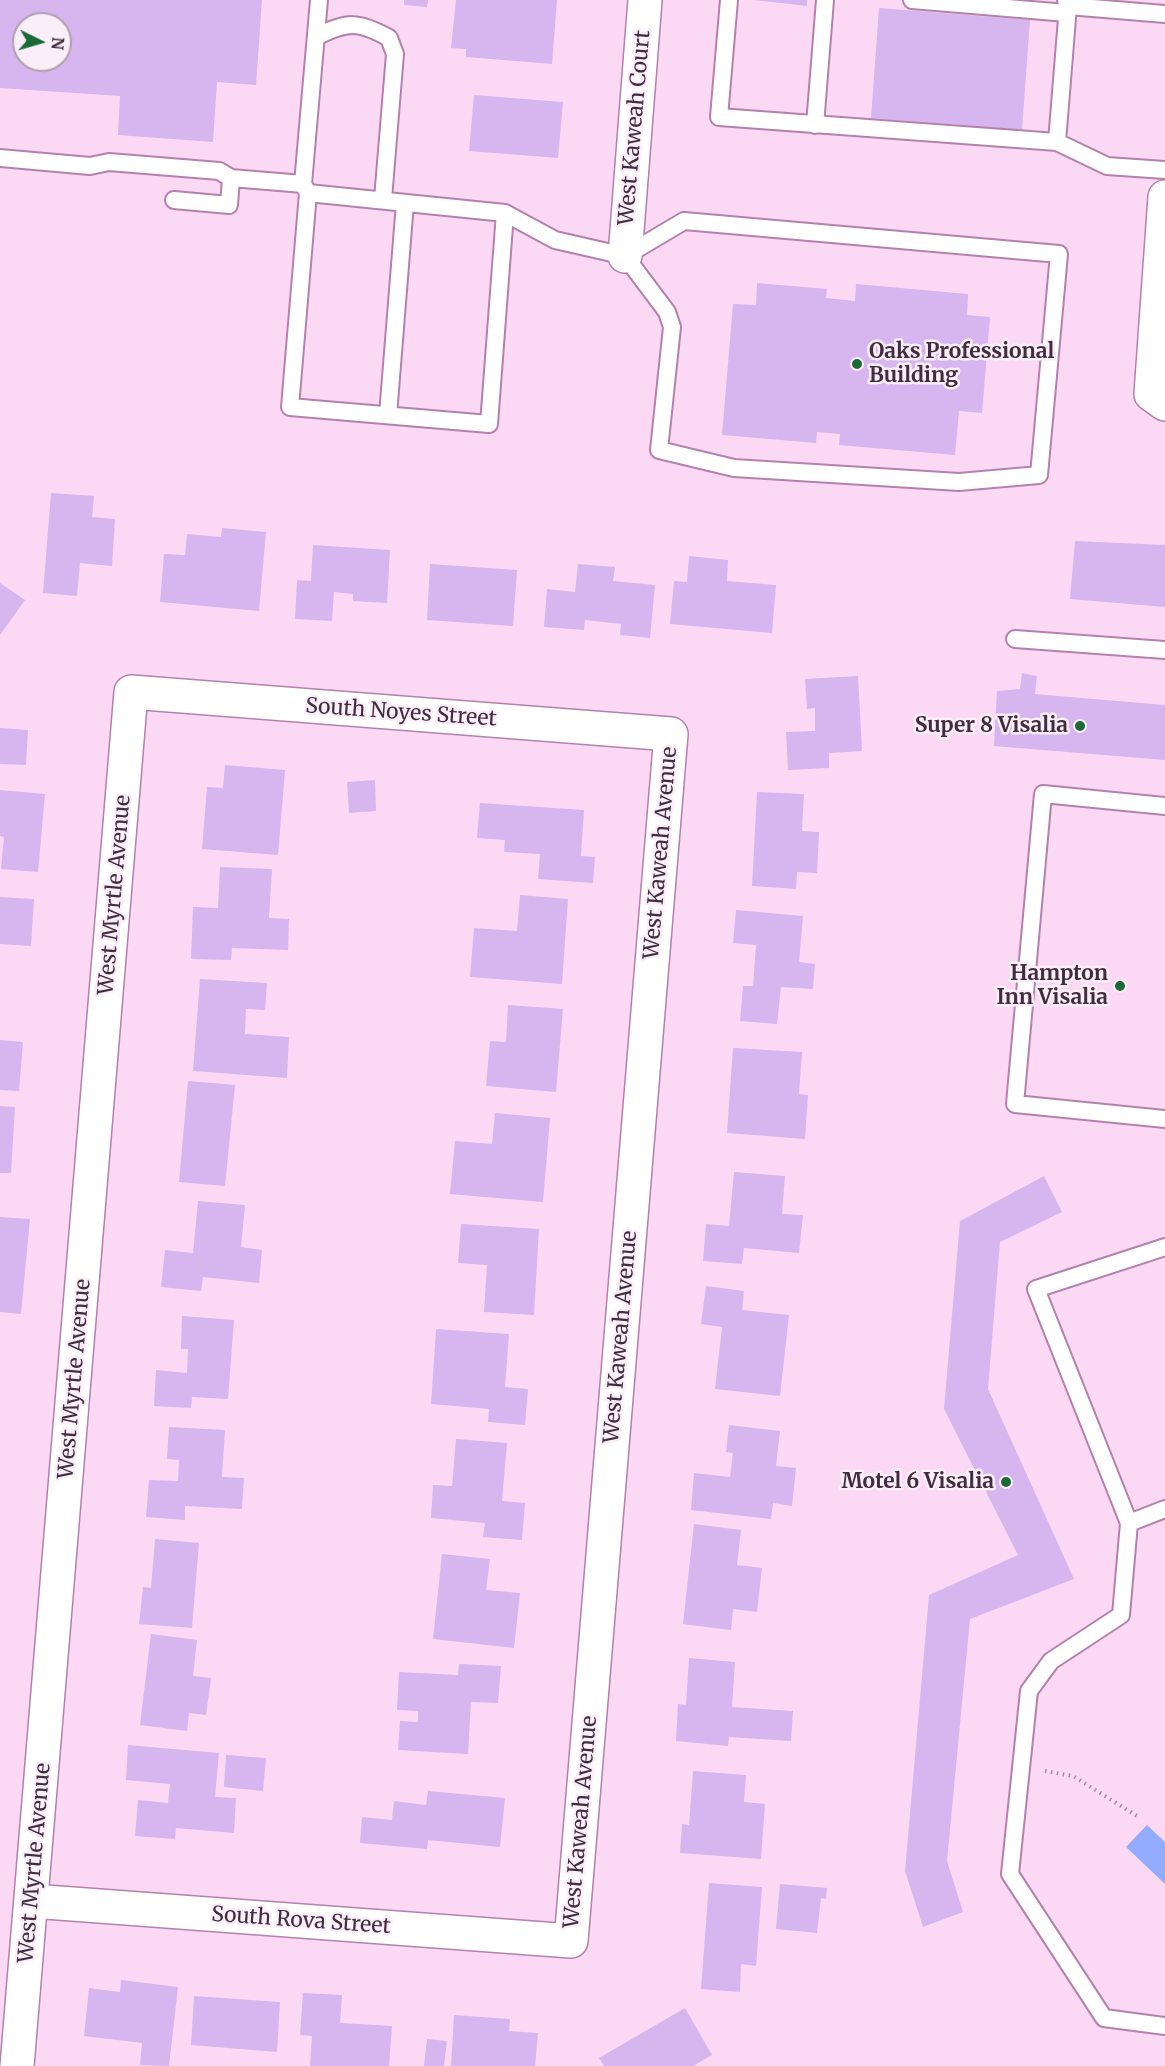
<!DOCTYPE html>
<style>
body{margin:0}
#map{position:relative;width:1165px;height:2066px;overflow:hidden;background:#fbd9f5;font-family:Merriweather,serif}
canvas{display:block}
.north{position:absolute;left:12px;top:12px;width:60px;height:60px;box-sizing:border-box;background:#faeef8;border:2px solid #b0a0ae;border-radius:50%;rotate:95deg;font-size:16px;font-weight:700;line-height:24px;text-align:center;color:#422c3f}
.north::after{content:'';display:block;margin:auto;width:21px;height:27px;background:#1c6938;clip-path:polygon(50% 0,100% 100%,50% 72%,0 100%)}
</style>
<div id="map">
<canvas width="1165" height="2066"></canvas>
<div class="north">N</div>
</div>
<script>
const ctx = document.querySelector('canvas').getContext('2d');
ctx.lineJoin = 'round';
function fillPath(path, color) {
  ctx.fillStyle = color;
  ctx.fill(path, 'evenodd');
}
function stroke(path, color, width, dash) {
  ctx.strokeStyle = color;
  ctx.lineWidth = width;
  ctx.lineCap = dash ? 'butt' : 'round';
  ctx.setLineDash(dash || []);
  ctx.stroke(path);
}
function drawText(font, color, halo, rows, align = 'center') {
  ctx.font = font + ' Merriweather,serif';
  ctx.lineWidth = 5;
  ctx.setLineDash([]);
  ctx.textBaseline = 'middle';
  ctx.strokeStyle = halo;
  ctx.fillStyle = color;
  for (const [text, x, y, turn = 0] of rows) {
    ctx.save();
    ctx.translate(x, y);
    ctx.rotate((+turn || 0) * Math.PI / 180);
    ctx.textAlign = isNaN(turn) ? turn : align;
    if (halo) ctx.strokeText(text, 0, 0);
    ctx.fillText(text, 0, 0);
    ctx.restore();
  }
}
fillPath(new Path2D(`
 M1147,1825L1165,1842V1884L1126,1847Z`), '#94acfe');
fillPath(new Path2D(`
 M0,0H262L256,85L217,82L213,142L118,135L120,96L0,88ZM24,24H60V60H24Z
 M404,0H428L427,7L404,5Z
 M456,0H557L552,64L466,57V49L451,48Z
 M754,0H807V6Z
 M879,8L1030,20L1022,130L871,118Z
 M474,95L563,102L558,158L469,151Z
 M757,283L827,289L826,298L855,301L856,284L968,294L967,315L990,317L982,413L959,411L955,455L839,445L840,434L817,432L816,443L722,435L733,304L756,305Z
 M51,493L94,496L92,517L115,519L112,566L80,563L77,596L43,593Z
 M222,528L266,532L259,611L160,602L164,554L185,555L187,534L221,537Z
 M1075,541L1165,545V607L1070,599Z
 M313,545L390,550L387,603L353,601V594L334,592L332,621L295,619L297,580L311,581Z
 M689,556L728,560L727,581L776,585L772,633L670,624L674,581L687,582Z
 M430,564L517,570L513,626L427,620Z
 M578,564L615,567L613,581L655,585L650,638L620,635L621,624L585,620L584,630L544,627L547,589L575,592Z
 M0,583L25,600L0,635Z
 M1022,673L1037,676L1035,694L1165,705V760L994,746L997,691L1020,689Z
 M858,676L862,751L829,753V768L788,770L786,732L815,731V708L807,709L805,679Z
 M0,728L28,730L26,765L0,764Z
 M225,765L285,770L278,855L202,849L207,787L223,788Z
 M375,780L376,811L349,813L347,782Z
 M0,790L45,794L38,872L1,869L4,837L0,836Z
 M757,792L804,794L802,831L819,832L817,873L797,872L796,889L752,886Z
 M480,803L584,810L581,856L595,857L593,883L538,879L540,854L504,852L505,840L477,838Z
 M220,867L272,869L269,918L289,919L288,950L232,948L231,960L191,959L193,907L218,908Z
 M520,895L568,899L562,984L470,977L474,928L517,931Z
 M0,897L34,899L31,946L0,944Z
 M736,910L803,916L799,962L815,964L813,989L781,987L777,1024L740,1021L743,986H753L756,945L733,943Z
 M200,979L267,983L265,1010L246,1009L245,1034L289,1037L287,1078L193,1071Z
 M508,1005L563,1009L556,1092L486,1086L490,1041L506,1042Z
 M0,1040L23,1042L19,1091L0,1090Z
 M733,1048L802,1052L799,1094L808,1095L805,1139L727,1133Z
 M188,1081L235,1085L225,1186L179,1182Z
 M0,1106L15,1107L11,1173H0Z
 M495,1113L550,1118L543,1202L450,1194L455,1141L492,1144Z
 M734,1172L785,1176L782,1214L803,1215L799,1253L744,1248L742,1264L703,1261L706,1224L729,1226Z
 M1044,1176L1062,1212L1000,1242L988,1389L1074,1579L970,1619L947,1861L963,1912L923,1927L905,1871L929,1595L1018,1555L944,1409L960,1221Z
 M198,1201L245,1205L241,1247L262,1250L259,1283L203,1277L201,1291L161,1287L165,1250L193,1253Z
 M0,1217L30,1219L21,1314L0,1312Z
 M461,1224L539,1229L534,1315L484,1312L487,1265L458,1263Z
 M706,1286L744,1291L742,1310L789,1315L780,1396L715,1389L722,1327L701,1324Z
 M182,1316L234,1320L228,1399L192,1397L191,1408L154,1406L156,1370L187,1373L188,1349H181Z
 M436,1329L509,1334L505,1387L528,1389L525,1425L488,1422L489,1409L431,1404Z
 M729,1425L780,1431L776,1466L796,1468L792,1506L773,1503L771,1519L691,1510L694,1473L730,1477L733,1453L726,1452Z
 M169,1427L225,1430L222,1477L244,1478L242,1509L185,1506V1520L146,1517L149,1480L178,1481L179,1460L167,1459Z
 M456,1439L507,1443L502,1501L525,1503L522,1540L483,1537L485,1523L431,1518L433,1485L452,1486Z
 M694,1524L741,1530L737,1565L762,1568L757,1612L733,1609L731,1630L683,1624Z
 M155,1539L199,1543L192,1628L139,1624L143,1587L151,1588Z
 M442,1554L490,1559L486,1590L520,1593L514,1648L433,1639Z
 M151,1634L197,1640L193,1676L211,1678L206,1715L189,1713L187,1731L140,1725Z
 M689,1658L735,1662L732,1707L793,1711L791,1741L729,1737L728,1746L676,1741L678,1704L686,1705Z
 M459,1664L501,1666L498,1703L471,1702L468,1754L398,1750L400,1721L418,1722V1711L397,1710L399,1672L458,1675Z
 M128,1745L219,1753L215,1797L236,1798L234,1833L176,1828L175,1839L135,1836L138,1800L168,1803L170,1784L126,1780Z
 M226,1755L266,1758L263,1791L224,1787Z
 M693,1771L746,1775L744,1802L765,1804L761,1859L680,1853L682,1824L689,1825Z
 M428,1791L505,1798L500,1847L428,1840L427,1849L360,1843L362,1817L392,1820L394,1801L426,1805Z
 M709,1883L762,1887L756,1966L741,1964L740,1992L701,1989Z
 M780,1884L827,1888L826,1899L821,1898L817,1933L776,1929Z
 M121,1980L178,1987L169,2066L140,2065L142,2043L84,2036L89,1988L120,1992Z
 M303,1993L342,1995L340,2023L392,2026L389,2066H310L312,2036L300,2035Z
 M194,1996L280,2002L277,2052L191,2045Z
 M685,2008L712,2055L693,2066H604L599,2058Z
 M454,2015L510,2019L509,2031L538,2033L535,2066H451Z
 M427,2039L447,2041L444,2066H424Z`), '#d7b5ef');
const lane = new Path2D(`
 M729,0L719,117L1057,142
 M912,0L1067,13
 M1066,0L1068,6L1057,142L1107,166L1165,170
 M1068,6L1165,14
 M316,37C347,21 359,21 389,38L395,54L383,199
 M815,125L825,0
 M0,158L90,166L109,162L219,171L231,178L303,184
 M308,193L290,407L489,424L505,213L308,193L303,184L319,0
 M174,200L229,205L231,178
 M505,213L555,240L625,256L667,312L672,327L659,450L734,468L959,482L1039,475L1059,254L684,221L625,256
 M388,415L405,203
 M1015,639L1165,650
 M1165,806L1043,794L1015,1104L1165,1119
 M1165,1509L1129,1523L1121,1615L1051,1661L1029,1691L1010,1874L1104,2018L1165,2026
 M1129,1523L1036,1289L1165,1247`);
const street = new Path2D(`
 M1165,197L1151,394L1165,404
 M625,256L645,0
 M17,2066L131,692L671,734L571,1941L32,1901`);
stroke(lane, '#b481ad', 20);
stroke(street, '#b481ad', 36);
stroke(new Path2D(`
 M1045,1771L1073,1776L1137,1816`), '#a78aa2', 4, [1.5, 4.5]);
stroke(lane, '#fff', 16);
stroke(street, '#fff', 33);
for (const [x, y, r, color] of [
 [857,364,6,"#1c6938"],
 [1080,726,6,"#1c6938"],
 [1120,986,6,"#1c6938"],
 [1006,1482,6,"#1c6938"]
]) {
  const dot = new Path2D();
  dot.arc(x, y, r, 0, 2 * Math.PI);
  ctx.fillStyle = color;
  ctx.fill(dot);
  stroke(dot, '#faeef8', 2);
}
drawText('21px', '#422c3f', '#faeef8', [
 ["West Kaweah Court",635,128,-85],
 ["South Noyes Street",401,713,4],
 ["West Kaweah Avenue",661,853,-85],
 ["West Myrtle Avenue",115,895,-85],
 ["West Kaweah Avenue",621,1337,-85],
 ["West Myrtle Avenue",75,1379,-85],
 ["West Kaweah Avenue",581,1822,-85],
 ["West Myrtle Avenue",35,1863,-85],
 ["South Rova Street",301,1921,4]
]);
drawText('bold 21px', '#422c3f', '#faeef8', [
 ["Oaks Professional",869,352,"left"],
 ["Building",869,376,"left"],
 ["Super 8 Visalia",1068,726],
 ["Hampton",1108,974],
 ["Inn Visalia",1108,998],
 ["Motel 6 Visalia",994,1482]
], 'right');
</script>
